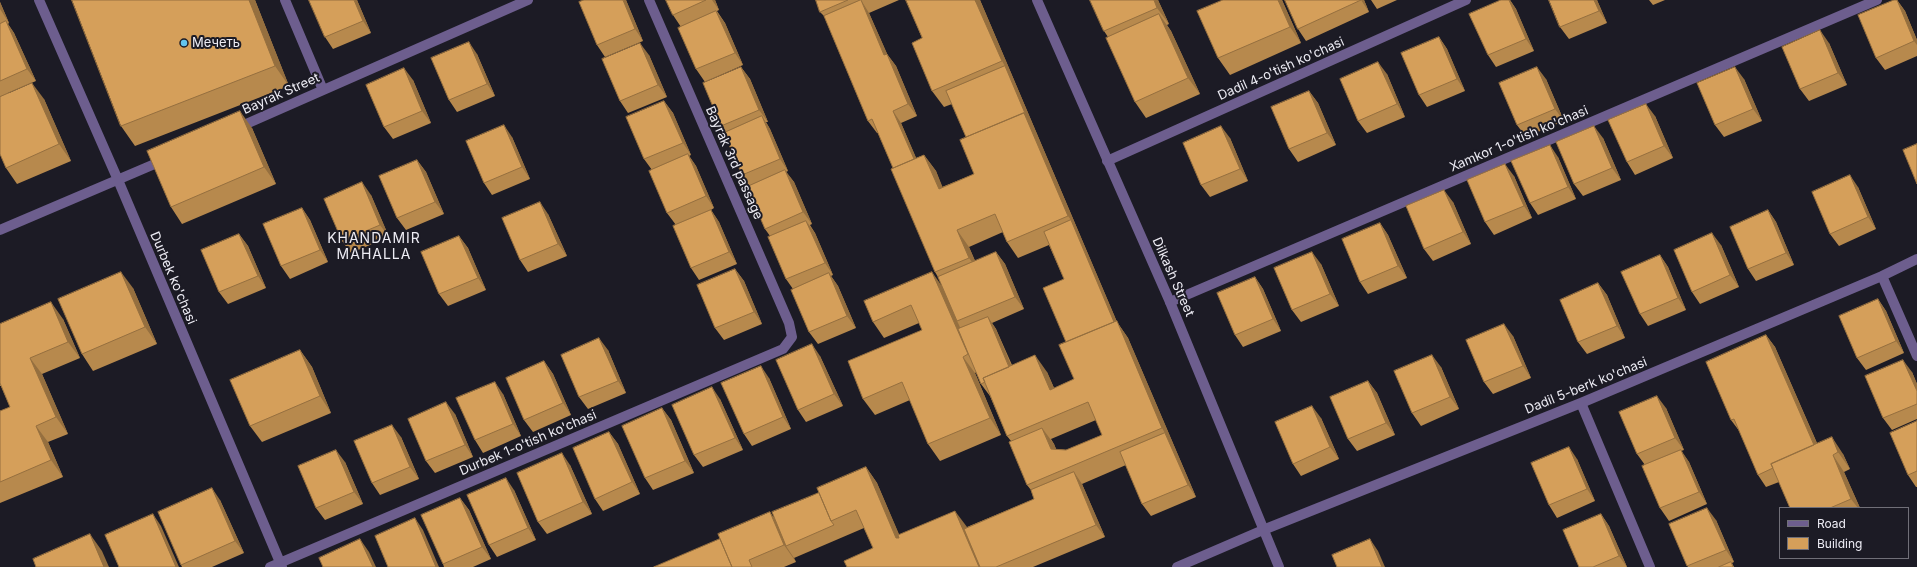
<!DOCTYPE html>
<meta charset="utf-8">
<style>
body{margin:0}
#map{position:relative;width:1917px;height:567px;overflow:hidden;background:#1c1b25;font-family:Inter,sans-serif}
canvas{display:block}
.legend{position:absolute;left:1779px;top:507px;width:130px;height:52px;box-sizing:border-box;background:#1c1b25;border:1px solid #706f78;margin:0;padding:5px 7px;list-style:none;font-size:12px;color:#edecf4}
.legend li{display:flex;align-items:center;gap:8px;height:20px}
.legend b{width:20px;border:1px solid #706f78}
</style>
<div id="map">
<canvas width="1917" height="567"></canvas>
<ul class="legend">
<li><b style="height:5px;background:#6d5e8e"></b>Road</li>
<li><b style="height:11px;background:#d59f5a"></b>Building</li>
</ul>
</div>
<script>
const ctx = document.querySelector('canvas').getContext('2d');
ctx.lineJoin = 'round';
function stroke(path, color, width, dash) {
  ctx.strokeStyle = color;
  ctx.lineWidth = width;
  ctx.lineCap = dash ? 'butt' : 'round';
  ctx.setLineDash(dash || []);
  ctx.stroke(path);
}
function fillPath(path, color) {
  ctx.fillStyle = color;
  ctx.fill(path, 'evenodd');
}
function drawText(font, color, halo, rows, align = 'center') {
  ctx.font = font + ' Inter,sans-serif';
  ctx.lineWidth = 4;
  ctx.setLineDash([]);
  ctx.textBaseline = 'middle';
  ctx.strokeStyle = halo;
  ctx.fillStyle = color;
  for (const [text, x, y, turn = 0] of rows) {
    ctx.save();
    ctx.translate(x, y);
    ctx.rotate((+turn || 0) * Math.PI / 180);
    ctx.textAlign = isNaN(turn) ? turn : align;
    if (halo) ctx.strokeText(text, 0, 0);
    ctx.fillText(text, 0, 0);
    ctx.restore();
  }
}
stroke(new Path2D(`
 M39,0L118,180L282,567
 M285,0L323,90
 M237,128L528,0
 M1107,161L1466,0
 M0,230L164,160
 M1882,276L1917,356
 M1170,302L1877,0
 M1581,403L1650,567
 M270,567L783,349L792,337L789,323L649,0
 M1177,567L1263,530L1581,403L1882,276L1917,259`), '#6d5e8e', 10);
stroke(new Path2D(`
 M1037,0L1170,302L1279,567`), '#6d5e8e', 10);
fillPath(new Path2D(`
 M255,0L289,86L135,146L121,126Z
 M309,0H357L371,33L333,49L325,37Z
 M584,0H626L643,41L605,57L597,45Z
 M666,0H715L719,10L717,11L725,23L743,65L705,82L696,69L681,27L673,15Z
 M816,0H899L869,13L887,54L896,66L917,116L901,123L916,158L924,155L936,171L942,187L974,174L966,137L952,104L944,107L932,91L922,38L980,0L1117,322L1128,338L1196,497L1151,516L1142,504L1126,465L1082,484L1105,537L1033,567H847L873,548L864,528L794,558L796,562L784,567H654L720,539L770,512L773,517L866,467L877,483L899,535L967,527L1034,499L1031,490L1027,485L1011,441L1007,436L990,396L981,384L977,372L975,373L1001,435L940,461L928,444L910,400L875,415L863,399L922,330L919,323L884,338L873,322L942,285L938,277L935,272L893,168L878,133H877L868,121L824,16L820,12ZM1003,232L1007,242L1018,258L1049,245L1064,279L1066,342L1074,379L1054,388L1047,372L1012,365L996,329L992,323L1024,309L1005,264L996,252L975,261L969,247ZM1096,420L1102,435L1066,450L1056,449L1054,444L1051,439Z
 M1090,0H1158L1169,24L1167,25L1171,31L1200,94L1146,118L1135,102L1108,37L1104,31Z
 M1282,0L1301,43L1230,75L1218,58Z
 M1285,0H1364L1369,12L1306,41L1298,29Z
 M1371,0H1397L1377,9Z
 M1501,0H1510L1516,9L1534,51L1496,67L1488,55Z
 M1597,0L1607,23L1569,39L1560,27Z
 M1649,0H1665L1653,5Z
 M1897,0L1905,11L1917,40V56L1885,70L1876,58Z
 M0,2L9,23L8,24L14,33L36,81L8,93L44,99L71,161L17,184L6,168L0,154Z
 M1439,37L1447,49L1465,91L1427,107L1419,95Z
 M1829,43L1847,85L1809,101L1800,89Z
 M477,54L495,96L457,112L449,100Z
 M649,55L667,97L628,113L620,101Z
 M741,67L750,79L768,122H766L770,129L788,171L786,172L794,182L812,224L810,225L815,233L833,275L831,276L838,286L856,328L818,344L809,332L793,289L786,279L770,236L765,229L749,186L742,175L725,132L721,126Z
 M1387,74L1405,117L1367,133L1358,121Z
 M1546,79L1564,121L1526,137L1517,125Z
 M1744,79L1762,121L1724,137L1715,125Z
 M413,80L431,123L393,139L384,127Z
 M1309,91L1318,103L1336,145L1298,162L1289,149Z
 M664,101L673,113L691,155L689,156L696,166L714,208L711,210L719,222L737,264L699,280L691,268L676,225L667,213L652,170L644,159Z
 M1655,116L1673,158L1635,175L1627,162Z
 M252,128L276,184L182,224L171,207Z
 M512,137L530,179L492,195L484,183Z
 M1230,138L1248,181L1210,197L1201,185Z
 M1603,138L1621,180L1583,196L1574,184Z
 M1558,157L1576,199L1538,215L1530,203Z
 M417,160L426,172L444,214L406,230L397,218Z
 M1514,176L1532,218L1494,235L1485,222Z
 M1858,187L1876,229L1839,246L1830,234Z
 M371,195L389,237L351,253L342,241Z
 M1453,202L1471,244L1433,261L1424,249Z
 M302,208L310,220L328,262L290,279L281,266Z
 M1768,210L1776,222L1794,265L1756,281L1748,269Z
 M548,214L567,256L528,272L520,260Z
 M1380,223L1388,235L1407,278L1368,294L1360,282Z
 M239,234L248,246L266,288L228,304L219,292Z
 M459,236L468,248L486,290L448,306L439,294Z
 M1721,245L1739,287L1700,304L1692,292Z
 M1660,255L1668,267L1686,310L1648,326L1640,314Z
 M1321,264L1339,306L1301,322L1292,310Z
 M735,269L744,281L762,324L724,340L715,328Z
 M1255,277L1263,289L1281,331L1243,347L1235,335Z
 M1598,283L1607,295L1625,338L1587,354L1578,342Z
 M133,288L157,344L93,371L82,354Z
 M1878,299L1886,311L1904,353L1866,370L1857,358Z
 M63,319L80,358L42,374L68,434L48,442L63,477L0,503V411L10,407L1,386H0V324Z
 M1766,335L1775,347L1817,443L1843,454L1850,469L1844,472L1860,508H1790L1779,482L1766,487L1758,475L1740,432L1731,420Z
 M1513,336L1531,378L1493,394L1484,382Z
 M300,350L312,367L331,413L262,442L250,426Z
 M608,350L626,393L588,409L579,397Z
 M820,356L843,406L806,422L798,410Z
 M544,361L553,374L571,415L533,432L524,420Z
 M1441,367L1459,409L1421,426L1412,413Z
 M1912,372L1917,384V419L1892,430L1883,418Z
 M769,378L791,429L752,446L744,434Z
 M1368,381L1377,393L1395,435L1357,451L1348,439Z
 M503,394L521,436L483,453L475,440Z
 M720,399L743,450L703,467L694,455Z
 M662,408L671,420L694,473L653,490L645,478Z
 M1666,408L1684,450L1681,451L1689,462L1707,504L1669,521L1660,508L1645,465L1637,454Z
 M455,414L473,457L435,473L426,461Z
 M1321,418L1339,459L1301,476L1293,464Z
 M1917,421V487H1916L1908,475Z
 M609,432L618,444L640,494L603,511L595,499Z
 M401,437L419,479L380,495L372,483Z
 M1577,459L1595,501L1557,518L1549,505Z
 M345,462L363,504L325,520L316,508Z
 M570,465L592,514L547,534L538,522Z
 M514,490L536,540L497,557L489,545Z
 M460,498L469,510L491,559L473,567H444L443,564Z
 M220,500L244,553L212,567H182L181,565Z
 M1601,514L1609,526L1627,567H1579Z
 M1716,520L1734,562L1732,563L1734,567H1688L1669,524Z`), '#b7894d');
fillPath(new Path2D(`
 M249,0H255L289,86L275,66Z
 M354,0H357L371,33L363,21Z
 M623,0H626L643,41L635,29Z
 M712,0H715L719,10Z
 M861,0L869,13L893,67L884,55Z
 M975,0H980L1117,322L1128,338L1196,497L1188,485L1165,433L1162,428L1116,327L1071,220L1068,216L1024,113L1005,66L1002,61Z
 M1154,0H1158L1169,24L1157,8Z
 M1278,0H1282L1301,43L1290,27Z
 M1361,0H1364L1369,12Z
 M1509,0H1510L1516,9L1534,51L1526,39Z
 M1594,0H1597L1607,23L1599,11Z
 M1897,0L1905,11L1917,40V45L1914,41Z
 M0,2L9,23L0,9Z
 M716,11L725,23L743,65L735,53Z
 M1159,14L1171,31L1200,94L1188,78Z
 M6,21L14,33L36,81L27,69Z
 M1820,30L1829,43L1847,85L1838,73Z
 M1439,37L1447,49L1465,91L1457,79Z
 M469,42L477,54L495,96L487,84Z
 M640,43L649,55L667,97L658,85Z
 M887,54L896,66L917,116L908,104Z
 M1378,62L1387,74L1405,117L1397,104Z
 M741,67L750,79L768,122L759,110Z
 M1537,67L1546,79L1564,121L1555,109Z
 M1735,67L1744,79L1762,121L1753,109Z
 M404,68L413,80L431,123L422,111Z
 M32,83L44,99L71,161L59,144Z
 M1309,91L1318,103L1336,145L1327,133Z
 M664,101L673,113L691,155L683,143Z
 M1646,104L1655,116L1673,158L1664,146Z
 M240,111L252,128L276,184L264,167Z
 M893,111L901,123L924,176L916,164Z
 M762,116L770,129L788,171L780,159Z
 M504,125L512,137L530,179L522,167Z
 M1221,126L1230,138L1248,181L1240,169Z
 M1594,126L1603,138L1621,180L1612,168Z
 M1550,145L1558,157L1576,199L1568,187Z
 M688,154L696,166L714,208L706,196Z
 M924,155L936,171L950,205L939,189Z
 M417,160L426,172L444,214L435,202Z
 M1505,164L1514,176L1532,218L1524,206Z
 M785,170L794,182L812,224L803,212Z
 M1850,175L1858,187L1876,229L1868,217Z
 M362,182L371,195L389,237L380,225Z
 M1444,190L1453,202L1471,244L1463,232Z
 M540,202L548,214L567,256L558,244Z
 M302,208L310,220L328,262L320,250Z
 M711,210L719,222L737,264L729,252Z
 M1768,210L1776,222L1794,265L1786,253Z
 M806,221L815,233L833,275L825,263Z
 M1380,223L1388,235L1407,278L1398,266Z
 M957,230L969,247L981,274L969,258Z
 M1712,233L1721,245L1739,287L1730,275Z
 M239,234L248,246L266,288L258,276Z
 M459,236L468,248L486,290L478,278Z
 M996,252L1005,264L1024,309L1015,297Z
 M1312,252L1321,264L1339,306L1330,294Z
 M1660,255L1668,267L1686,310L1678,298Z
 M735,269L744,281L762,324L754,312Z
 M121,272L133,288L157,344L145,327Z
 M932,272L944,289L957,321L959,325L979,371L968,354Z
 M829,273L838,286L856,328L847,316Z
 M1255,277L1263,289L1281,331L1273,319Z
 M1598,283L1607,295L1625,338L1617,326Z
 M1878,299L1886,311L1904,353L1896,341Z
 M51,302L63,319L80,358L68,342Z
 M988,317L996,329L1019,384L1011,371Z
 M1504,324L1513,336L1531,378L1523,366Z
 M1766,335L1775,347L1825,462L1816,449Z
 M599,338L608,350L626,393L618,381Z
 M812,344L820,356L843,406L834,394Z
 M300,350L312,367L331,413L320,396Z
 M1035,355L1047,372L1062,406L1050,390Z
 M1432,355L1441,367L1459,409L1450,397Z
 M963,357L975,373L1001,435L990,418Z
 M30,358L42,374L68,434L56,417Z
 M1903,360L1912,372L1917,384V391Z
 M544,361L553,374L571,415L563,403Z
 M761,366L769,378L791,429L783,417Z
 M1368,381L1377,393L1395,435L1386,423Z
 M495,382L503,394L521,436L513,424Z
 M712,387L720,399L743,450L735,438Z
 M1657,396L1666,408L1684,450L1675,438Z
 M446,402L455,414L473,457L465,445Z
 M1312,406L1321,418L1339,459L1330,447Z
 M662,408L671,420L694,473L685,461Z
 M392,425L401,437L419,479L410,467Z
 M36,426L48,442L63,477L51,460Z
 M1042,428L1054,444L1063,466L1051,449Z
 M609,432L618,444L640,494L632,482Z
 M1832,437L1843,454L1850,469L1838,452Z
 M1569,447L1577,459L1595,501L1587,489Z
 M336,450L345,462L363,504L354,492Z
 M1681,450L1689,462L1707,504L1699,492Z
 M562,453L570,465L592,514L583,502Z
 M1833,455L1844,472L1860,508H1858L1851,499Z
 M866,467L877,483L908,555L896,538Z
 M1074,472L1082,484L1105,537L1096,525Z
 M506,478L514,490L536,540L528,528Z
 M212,488L220,500L244,553L235,541Z
 M460,498L469,510L491,559L482,547Z
 M1707,508L1716,520L1734,562L1726,550Z
 M955,511L967,527L983,567H979Z
 M770,512L781,528L786,546L794,558L796,562L784,545Z
 M153,514L161,526L179,567H176Z
 M1601,514L1609,526L1627,567L1619,556Z
 M415,518L423,530L439,567H436Z
 M90,534L102,551L109,567H104Z
 M360,539L369,552L376,567H373Z
 M1370,539L1378,551L1385,567H1382Z`), '#956f3f');
const building = new Path2D(`
 M72,0H249L275,66L121,126Z
 M309,0H354L363,21L325,37Z
 M584,0H623L635,29L597,45L579,2Z
 M666,0H706L673,15Z
 M816,0H848L820,12Z
 M861,0L884,55L887,54L908,104L893,111L914,159L893,168L872,119L868,121L824,16Z
 M906,0H975L1002,61L932,91L912,43L922,38Z
 M1090,0H1154L1157,8L1104,31Z
 M1223,0H1278L1290,27L1218,58L1197,11Z
 M1285,0H1361L1298,29Z
 M1501,0H1509L1526,39L1488,55L1469,14Z
 M1549,0H1594L1599,11L1560,27Z
 M1894,0H1897L1914,41L1876,58L1858,15Z
 M716,11L735,53L696,69L678,28Z
 M1159,14L1188,78L1135,102L1106,38Z
 M6,21L27,69L0,81V24Z
 M1820,30L1838,73L1800,89L1782,47Z
 M1439,37L1457,79L1419,95L1401,53Z
 M469,42L487,84L449,100L431,58Z
 M640,43L658,85L620,101L602,59Z
 M1378,62L1397,104L1358,121L1340,79Z
 M1005,66L1027,118L1024,113L966,137L946,91Z
 M741,67L759,110L721,126L703,83Z
 M1537,67L1555,109L1517,125L1499,83Z
 M1735,67L1753,109L1715,125L1697,83Z
 M404,68L422,111L384,127L366,85Z
 M32,83L59,144L6,168L0,154V97Z
 M1309,91L1327,133L1289,149L1271,107Z
 M664,101L683,143L644,159L626,117Z
 M1646,104L1664,146L1627,162L1608,120Z
 M240,111L264,167L171,207L147,151Z
 M1024,113L1068,216L1007,242L995,214L957,230L969,258L935,272L891,169L924,155L939,189L974,174L960,140Z
 M762,116L780,159L742,175L724,133Z
 M504,125L522,167L484,183L466,141Z
 M1221,126L1240,169L1201,185L1183,143Z
 M1594,126L1612,168L1574,184L1556,142Z
 M1917,144V184L1903,150Z
 M1550,145L1568,187L1530,203L1511,161Z
 M688,154L706,196L667,213L649,171Z
 M417,160L435,202L397,218L379,176Z
 M1505,164L1524,206L1485,222L1467,180Z
 M785,170L803,212L765,229L747,187Z
 M1850,175L1868,217L1830,234L1812,192Z
 M362,182L380,225L342,241L324,199Z
 M1444,190L1463,232L1424,249L1406,206Z
 M540,202L558,244L520,260L502,218Z
 M302,208L320,250L281,266L263,224Z
 M711,210L729,252L691,268L673,226Z
 M1768,210L1786,253L1748,269L1730,227Z
 M1071,220L1114,322L1066,342L1043,288L1064,279L1044,232Z
 M806,221L825,263L786,279L768,237Z
 M1380,223L1398,266L1360,282L1342,239Z
 M1712,233L1730,275L1692,292L1674,250Z
 M239,234L258,276L219,292L201,250Z
 M459,236L478,278L439,294L421,252Z
 M996,252L1015,297L957,321L938,277Z
 M1312,252L1330,294L1292,310L1274,268Z
 M1660,255L1678,298L1640,314L1621,272Z
 M735,269L754,312L715,328L697,285Z
 M121,272L145,327L82,354L58,299Z
 M932,272L968,354L963,357L990,418L928,444L902,382L863,399L848,361L922,330L911,305L873,322L864,301Z
 M829,273L847,316L809,332L791,290Z
 M1255,277L1273,319L1235,335L1217,293Z
 M1598,283L1617,326L1578,342L1560,300Z
 M1878,299L1896,341L1857,358L1839,316Z
 M51,302L68,342L30,358L56,417L36,426L51,460L0,482V411L10,407L0,383V324Z
 M988,317L1009,367L983,378L985,382L981,384L958,329Z
 M1117,321L1162,428L1027,485L1009,442L1042,428L1051,449L1066,450L1102,435L1088,402L1007,436L983,378L1035,355L1050,390L1074,379L1059,345Z
 M1504,324L1523,366L1484,382L1466,340Z
 M1766,335L1814,445L1771,464L1773,468L1758,475L1734,419L1731,420L1706,362Z
 M599,338L618,381L579,397L561,355Z
 M812,344L834,394L798,410L776,360Z
 M300,350L320,396L250,426L230,380Z
 M1432,355L1450,397L1412,413L1394,371Z
 M1903,360L1917,391V404L1883,418L1865,376Z
 M544,361L563,403L524,420L506,378Z
 M761,366L783,417L744,434L721,383Z
 M1368,381L1386,423L1348,439L1330,397Z
 M495,382L513,424L475,440L456,398Z
 M712,387L735,438L694,455L672,405Z
 M1657,396L1675,438L1637,454L1619,412Z
 M446,402L465,445L426,461L408,419Z
 M1312,406L1330,447L1293,464L1275,422Z
 M662,408L685,461L645,478L622,426Z
 M1917,421V471L1908,475L1890,433Z
 M392,425L410,467L372,483L354,441Z
 M609,432L632,482L595,499L573,448Z
 M1165,433L1188,485L1142,504L1120,452Z
 M1832,437L1838,452L1833,455L1851,499L1830,508H1790L1771,464Z
 M1569,447L1587,489L1549,505L1531,463Z
 M336,450L354,492L316,508L298,466Z
 M1681,450L1699,492L1660,508L1642,466Z
 M562,453L583,502L538,522L517,473Z
 M866,467L896,538H899L898,535L955,511L979,567H847L844,561L873,548L856,510L831,521L817,488Z
 M1074,472L1096,525L996,567H980L964,529L1034,499L1031,490Z
 M506,478L528,528L489,545L467,495Z
 M212,488L235,541L181,565L158,512Z
 M819,493L831,521L834,525L786,546L772,512Z
 M460,498L482,547L443,564L421,515Z
 M1707,508L1726,550L1687,566L1669,524Z
 M770,512L784,545L749,560L752,567H732L718,534Z
 M153,514L176,567H119L105,535Z
 M1601,514L1619,556L1593,567H1579L1563,530Z
 M415,518L436,567H388L375,536Z
 M90,534L104,567H36L33,559Z
 M360,539L373,567H323L319,558Z
 M720,539L732,567H654Z
 M1370,539L1382,567H1337L1332,555Z
 M1731,562L1733,567H1719Z`);
fillPath(building, '#d59f5a');
stroke(building, '#956f3f', 1);
for (const [x, y, r, color] of [
 [184,43,4,"#64c5ee"]
]) {
  const dot = new Path2D();
  dot.arc(x, y, r, 0, 2 * Math.PI);
  ctx.fillStyle = color;
  ctx.fill(dot);
  stroke(dot, '#1c1b25', 1.5);
}
drawText('13px', '#edecf4', '#1c1b25', [
 ["Мечеть",192,43]
], 'left');
drawText('13px', '#edecf4', '#1c1b25', [
 ["Dadil 4-o'tish ko'chasi",1281,69,-24],
 ["Bayrak Street",281,94,-24],
 ["Xamkor 1-o'tish ko'chasi",1519,139,-23],
 ["Bayrak 3rd passage",734,163,66],
 ["Dilkash Street",1173,277,66],
 ["Durbek ko'chasi",173,278,67],
 ["Dadil 5-berk ko'chasi",1586,386,-22],
 ["Durbek 1-o'tish ko'chasi",528,443,-23]
]);
ctx.letterSpacing = '1px';
drawText('14px', '#edecf4', '#1c1b25', [
 ["KHANDAMIR",374,239],
 ["MAHALLA",374,255]
]);
ctx.letterSpacing = '0px';
</script>
